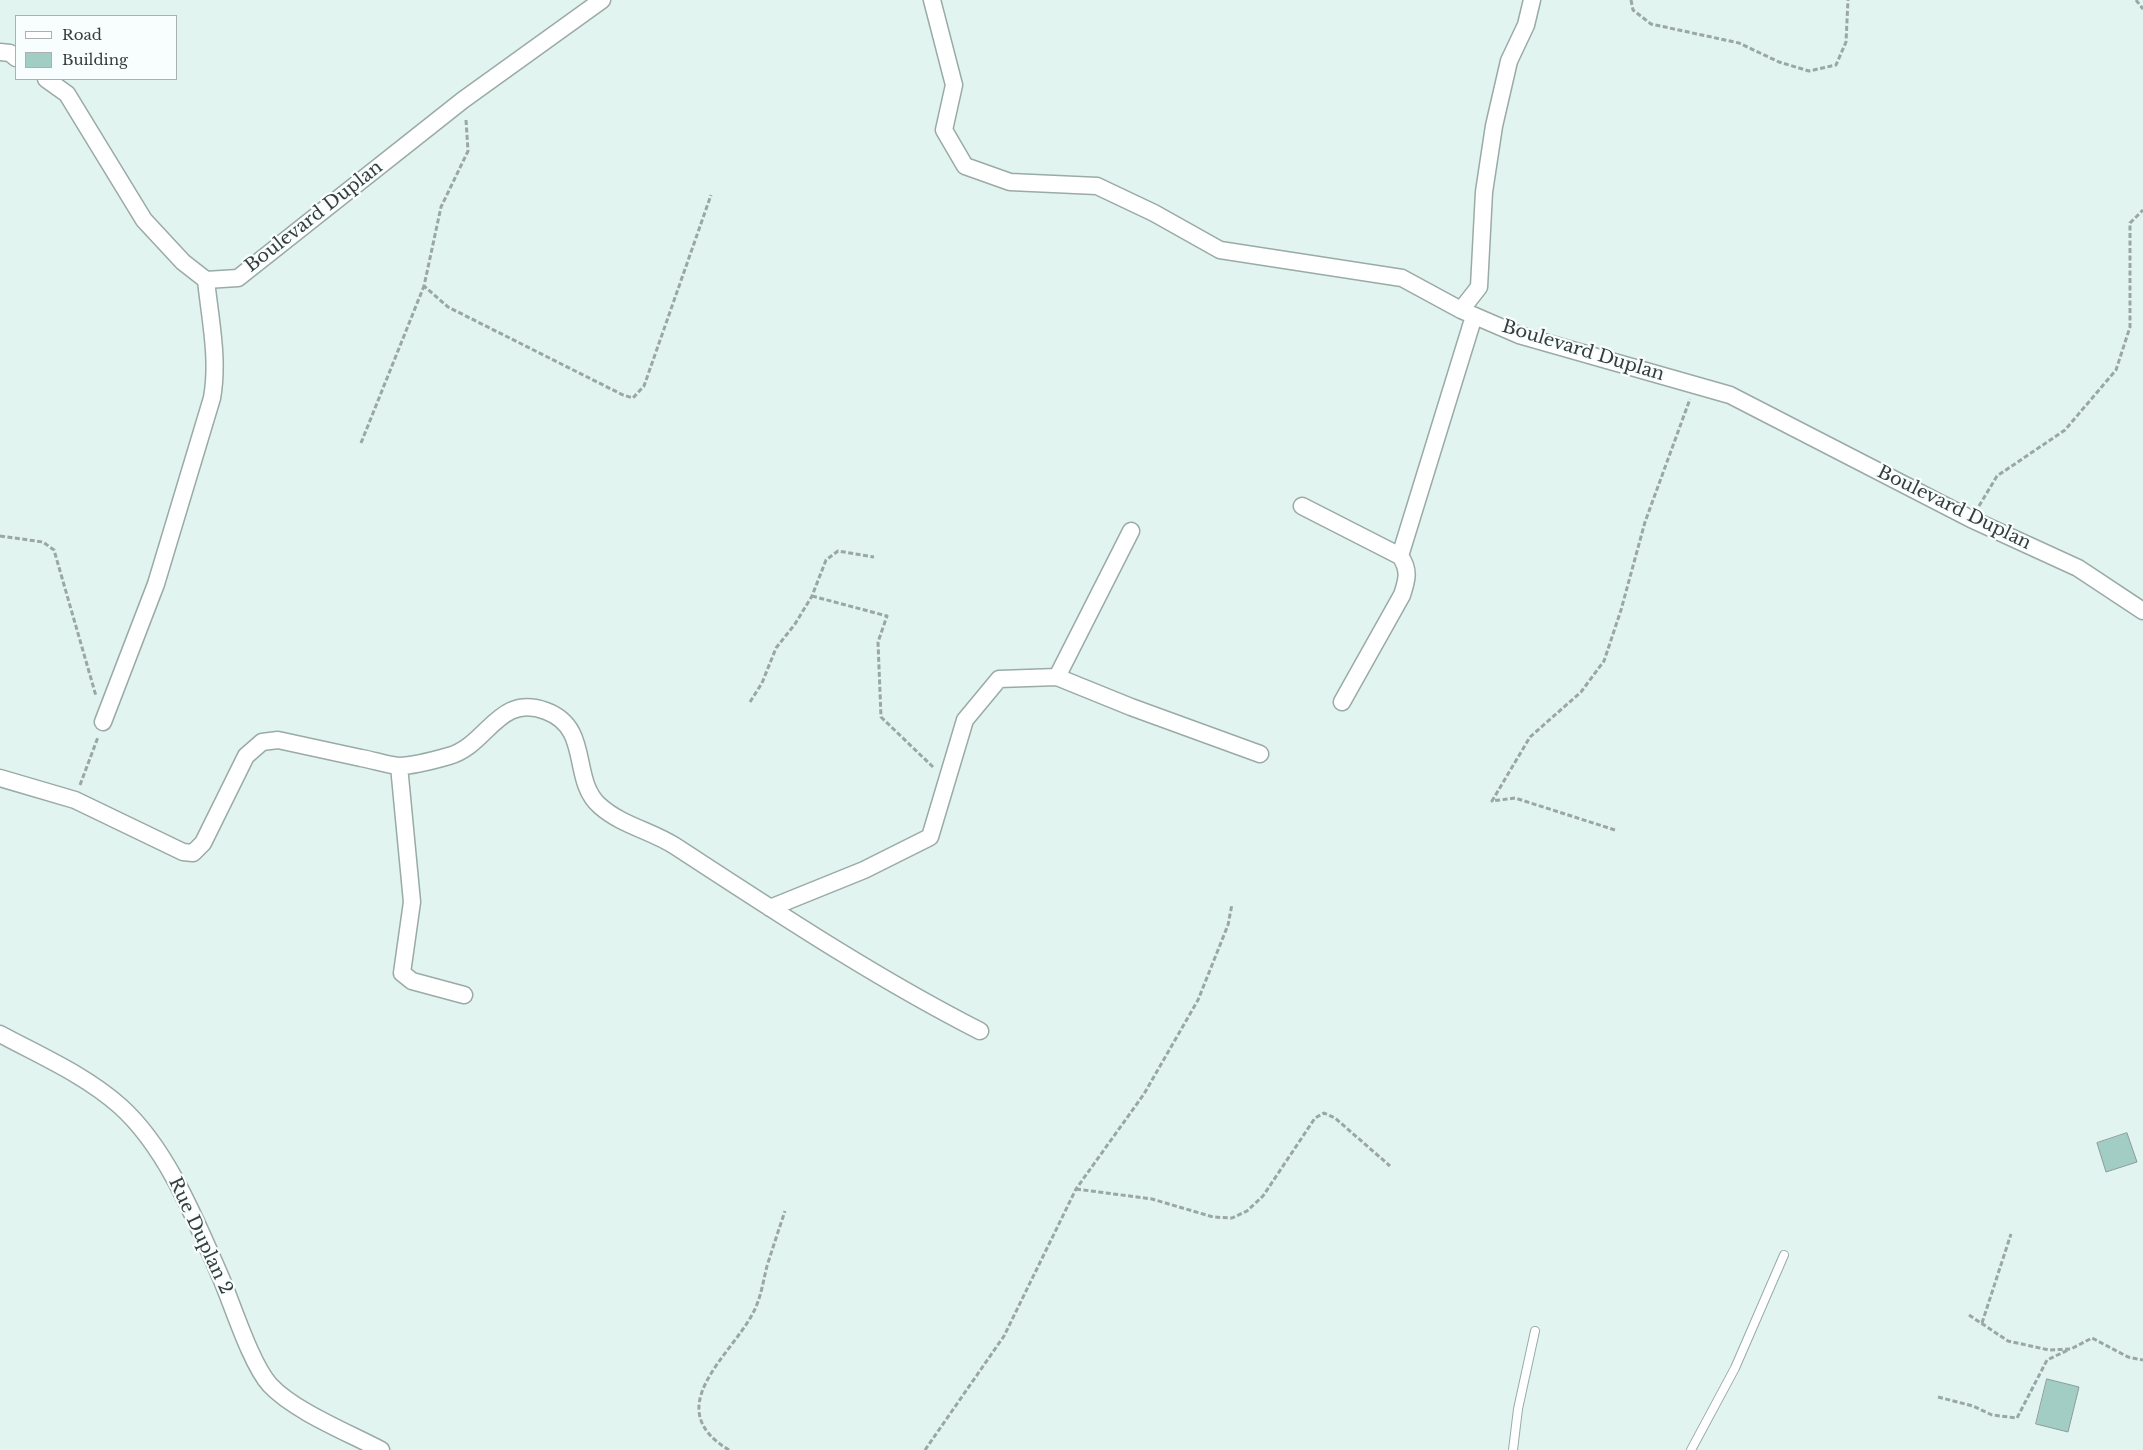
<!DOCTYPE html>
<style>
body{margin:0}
#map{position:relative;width:2143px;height:1450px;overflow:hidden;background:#e2f4f0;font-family:"Libre Baskerville",serif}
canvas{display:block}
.legend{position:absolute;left:15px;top:15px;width:162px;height:65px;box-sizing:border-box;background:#f7fefd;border:1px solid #aab1b0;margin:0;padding:6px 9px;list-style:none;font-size:15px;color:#363d3c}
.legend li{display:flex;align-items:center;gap:10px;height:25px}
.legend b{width:25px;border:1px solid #aab1b0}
</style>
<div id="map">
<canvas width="2143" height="1450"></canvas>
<ul class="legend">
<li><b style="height:6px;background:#fff"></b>Road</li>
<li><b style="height:14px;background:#a2cdc5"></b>Building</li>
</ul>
</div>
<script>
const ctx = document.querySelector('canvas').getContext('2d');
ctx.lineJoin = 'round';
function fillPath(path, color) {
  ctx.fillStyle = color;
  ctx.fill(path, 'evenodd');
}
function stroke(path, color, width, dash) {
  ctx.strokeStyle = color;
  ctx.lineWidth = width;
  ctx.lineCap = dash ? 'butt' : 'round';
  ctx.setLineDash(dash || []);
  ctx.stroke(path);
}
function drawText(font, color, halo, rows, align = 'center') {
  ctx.font = font + ' "Libre Baskerville",serif';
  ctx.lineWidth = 4.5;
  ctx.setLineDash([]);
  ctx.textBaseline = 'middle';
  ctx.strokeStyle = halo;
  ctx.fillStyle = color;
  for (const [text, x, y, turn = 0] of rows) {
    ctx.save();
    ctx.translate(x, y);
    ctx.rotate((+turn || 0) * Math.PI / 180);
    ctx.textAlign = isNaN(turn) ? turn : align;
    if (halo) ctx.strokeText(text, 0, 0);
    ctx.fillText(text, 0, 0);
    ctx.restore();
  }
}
const building = new Path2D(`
 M2127,1133L2137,1162L2106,1172L2097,1143Z
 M2047,1379L2079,1387L2068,1432L2036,1424Z`);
fillPath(building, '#a2cdc5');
stroke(building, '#8c9c98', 1);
const service = new Path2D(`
 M1513,1450L1518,1409L1535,1331
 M1691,1450L1735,1368L1784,1255`);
const minor = new Path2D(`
 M932,0L954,85L944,130L965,166L1010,182L1097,186L1154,213L1220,250L1402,278L1461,310L1519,335L1730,395L1971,519L2078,568L2143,611
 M0,52L10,53L16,58
 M46,79L67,94L144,220L183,262L206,280L238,278L463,100L602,0
 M1461,310L1479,287L1484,192L1494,126L1509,61L1526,25L1532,0
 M1302,506L1400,556
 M1057,677L1131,531
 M1342,702L1402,595C1407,580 1410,570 1400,556L1474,316
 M103,722L156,584L212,398C219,359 210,319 206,280
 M399,766L412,902L402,973L412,981L464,995
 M0,778L75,800L183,852L193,853L203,843L246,756L262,742L278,740C306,746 334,752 361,758C373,760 387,765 399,766C413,766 435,760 449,756C488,745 498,693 546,711C592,728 570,780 600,806C621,825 652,831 675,846C775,911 874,977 980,1031
 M770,908L864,870L930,837L965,720L999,679L1057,677L1131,707L1260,754
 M0,1034C41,1056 85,1075 120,1106C167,1148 196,1221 221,1278C233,1306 251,1364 270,1385C294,1411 349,1433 381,1450`);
stroke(service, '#9aaaa7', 10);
stroke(minor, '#9aaaa7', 19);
stroke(new Path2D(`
 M1631,0L1633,10L1651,24L1739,43L1779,62L1809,71L1836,65L1846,42L1848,0
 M2136,0L2143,9
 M466,120L468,151L441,207L424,286L448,307L623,395L633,398L644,386L711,195
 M361,443L424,286
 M1979,506L1997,476L2065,430L2116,370L2130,327V223L2143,210
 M0,536L43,542L54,550L96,696
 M812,596L887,616L878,642L881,717L933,767
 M750,702L762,683L776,648L795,624L812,596L826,560L838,551L874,557
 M80,785L98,737
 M1615,830L1515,798L1492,801L1530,737L1581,692L1604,661L1621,610L1645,522L1690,399
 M1076,1189L1152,1199L1213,1217L1232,1218L1247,1211L1263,1196L1315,1118L1324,1113L1335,1118L1390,1166
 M1969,1315L2008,1341L2049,1350L2071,1349L2092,1338L2128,1357L2143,1360
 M1982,1323L2011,1234
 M1938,1397L1973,1406L1992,1415L2017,1418L2047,1360L2068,1350
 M729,1450C659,1408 730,1357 753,1313C761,1298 763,1282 767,1266C773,1247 779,1229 785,1211
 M925,1450L1004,1336L1076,1189L1144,1094L1198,1000L1228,925L1232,904`), '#9aa7a4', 3, [5, 2.5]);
stroke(service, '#fff', 8);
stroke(minor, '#fff', 16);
drawText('18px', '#363d3c', '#f7fefd', [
 ["Boulevard Duplan",314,217,-38],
 ["Boulevard Duplan",1583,351,17],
 ["Boulevard Duplan",1954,508,26],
 ["Rue Duplan 2",200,1236,65]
]);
</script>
